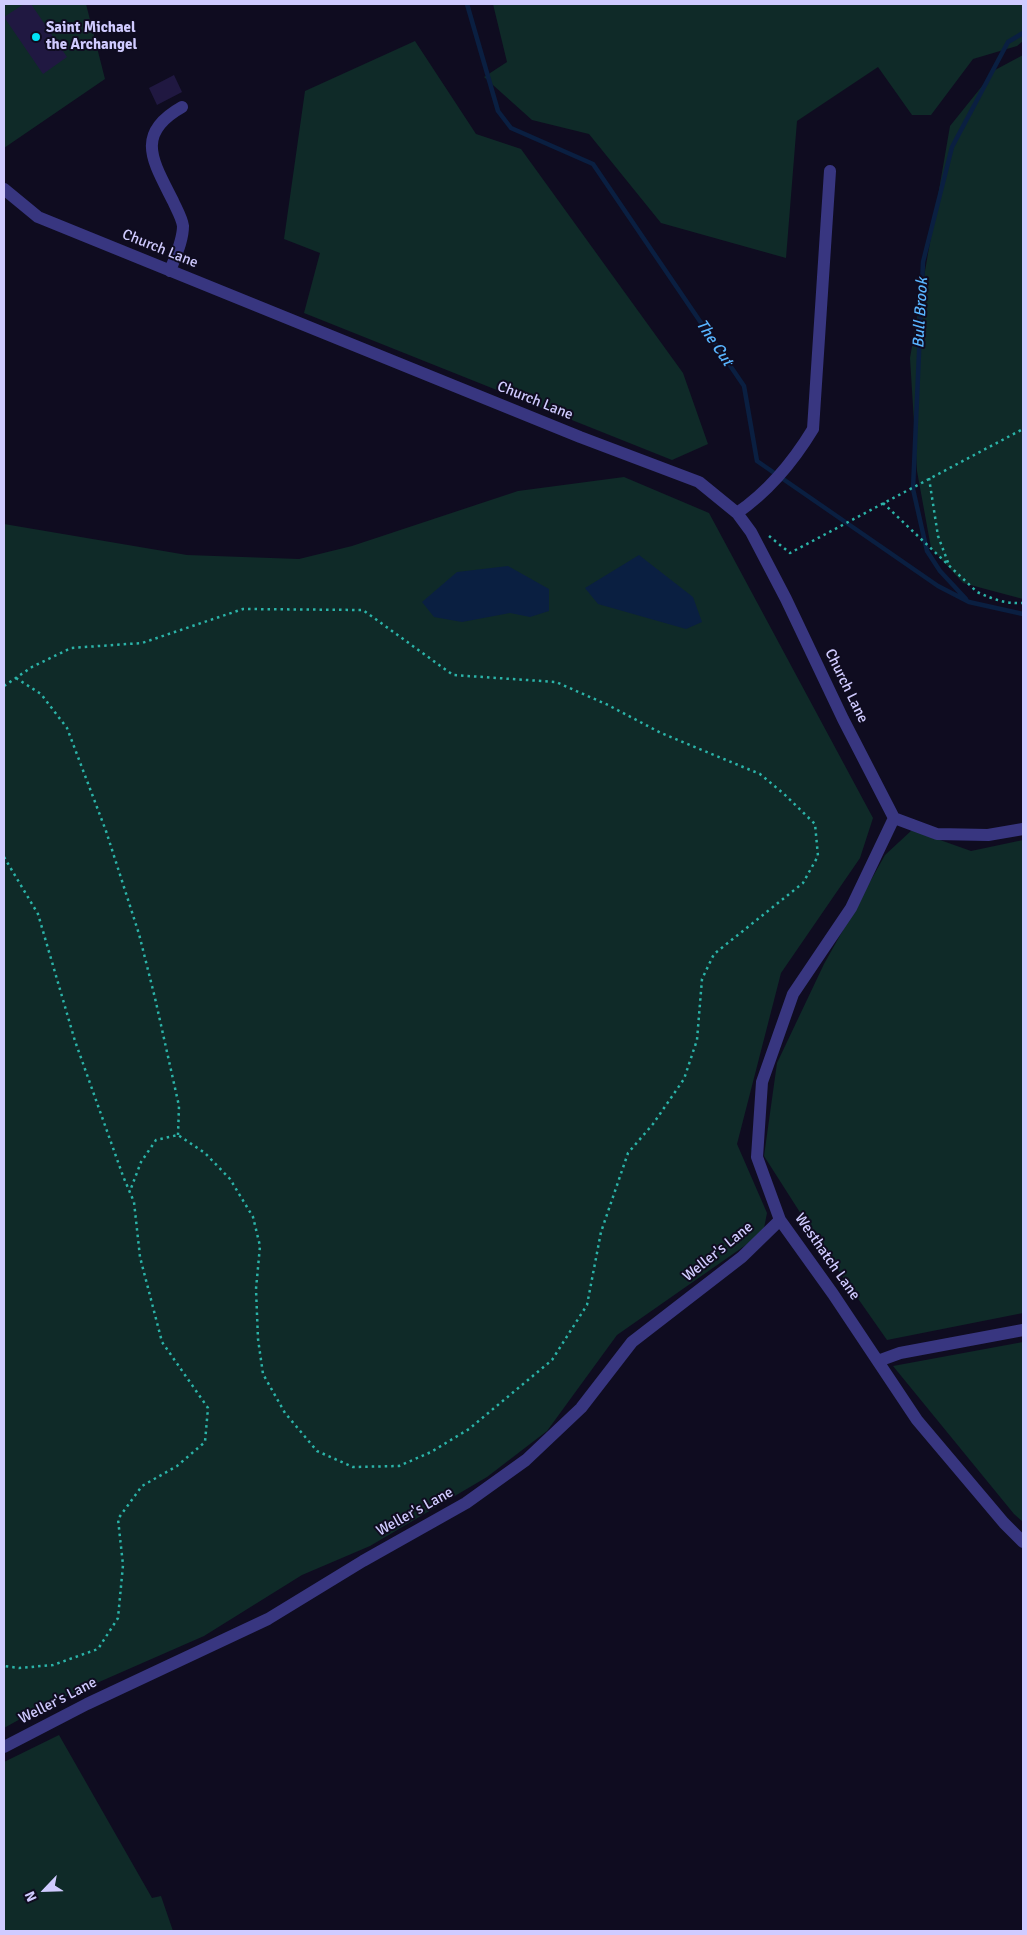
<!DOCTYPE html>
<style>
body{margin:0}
#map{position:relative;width:1027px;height:1935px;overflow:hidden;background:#0f0c20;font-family:Signika,sans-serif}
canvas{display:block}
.frame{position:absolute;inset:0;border:5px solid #d0cbff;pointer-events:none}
.north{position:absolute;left:20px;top:1865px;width:50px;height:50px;-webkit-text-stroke:4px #0f0c20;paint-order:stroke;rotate:246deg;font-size:14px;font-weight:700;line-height:20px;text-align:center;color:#d0cbff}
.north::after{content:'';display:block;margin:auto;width:18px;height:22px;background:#d0cbff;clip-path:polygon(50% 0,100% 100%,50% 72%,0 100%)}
</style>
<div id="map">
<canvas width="1027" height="1935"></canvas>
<div class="frame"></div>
<div class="north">N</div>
</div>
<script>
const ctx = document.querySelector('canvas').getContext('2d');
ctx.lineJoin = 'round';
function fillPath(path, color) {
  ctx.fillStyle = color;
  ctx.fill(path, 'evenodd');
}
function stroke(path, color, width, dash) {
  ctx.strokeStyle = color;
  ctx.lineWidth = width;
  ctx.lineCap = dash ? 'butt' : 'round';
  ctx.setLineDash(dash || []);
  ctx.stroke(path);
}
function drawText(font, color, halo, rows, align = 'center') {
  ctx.font = font + ' Signika,sans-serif';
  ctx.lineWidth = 4;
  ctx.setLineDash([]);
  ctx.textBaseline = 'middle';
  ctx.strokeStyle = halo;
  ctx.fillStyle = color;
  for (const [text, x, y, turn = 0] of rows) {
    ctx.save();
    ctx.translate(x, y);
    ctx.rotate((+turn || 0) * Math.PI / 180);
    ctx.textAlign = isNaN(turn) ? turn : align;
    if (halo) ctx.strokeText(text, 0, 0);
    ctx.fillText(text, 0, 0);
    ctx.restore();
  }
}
fillPath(new Path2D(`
 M4,4H86L105,79L4,148Z
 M493,4H1023V41L1017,46L973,59L931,115H912L878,67L797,121L786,258L661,223L589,134L532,120L484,77L507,62Z
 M415,41L476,134L521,149L683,373L708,444L672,460L304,313L320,253L284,239L305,91Z
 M1023,55V599L963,583L931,548L917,471L910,358L950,126L995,70Z
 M624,477L709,513L873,818L860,858L781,973L737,1144L767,1213L763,1233L617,1335L547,1431L487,1477L370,1546L302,1575L204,1636L42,1707L4,1728V524L187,555L299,559L352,546L518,491Z
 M912,830L971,851L1023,840V1313L887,1340L824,1250L764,1156L777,1063L824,964L885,855Z
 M1023,1342V1522L1014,1514L893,1366Z
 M59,1735L152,1898L161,1896L173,1931H4V1762Z`), '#0f2a28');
fillPath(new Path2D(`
 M639,555L693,597L702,622L686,629L598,604L585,588Z
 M508,566L549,589V611L530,617L510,613L462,622L434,617L422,602L457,572Z`), '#0a1f41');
stroke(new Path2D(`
 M467,4L498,111L511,128L593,164L744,386L757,461L938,586L969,602L1023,614
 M966,599L940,571L927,551L913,489L923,262L952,147L1008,42L1023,33`), '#0a1f41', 4.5);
fillPath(new Path2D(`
 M24,4H31L67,57L43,74L4,17Z
 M174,75L182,92L157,105L149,88Z`), '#201841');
stroke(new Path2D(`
 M929,478L938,536L949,565
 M883,503L977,592C993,599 1005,604 1023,603
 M769,536L790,553L1023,429
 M16,678L41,694L67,728L106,831L139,934L155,998L179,1106L178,1135
 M4,686L32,667L71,648L142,643L243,609L363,610L453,675L556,682L608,705L661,733L760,774L784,794L815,824L818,856L803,883L714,954L702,979L697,1040L684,1079L653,1124L628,1153L601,1232L587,1305L552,1360L469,1429L431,1452L399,1466L353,1467L317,1451L285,1413L263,1374L258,1339L256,1289L260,1246L253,1217L230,1179L205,1153L178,1135L156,1140L141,1162L130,1191
 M4,857L38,914L75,1041L123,1176L134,1202L140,1257L162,1342L208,1408L205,1442L177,1466L142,1486L118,1519L123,1565L118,1618L98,1649L53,1665L19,1668L4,1666`), '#2bb3a8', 2.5, [2.5, 4]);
stroke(new Path2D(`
 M4,189L38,217L580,437L699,482L737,513L751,532L786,599L843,719L894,818
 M170,271C175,257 183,241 183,226C182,218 176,208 173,201C153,161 134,134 182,107
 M737,513C769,491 793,462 813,429L830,171
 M894,818L851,908L793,994L762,1082L757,1157L780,1220L833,1294L917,1420L1004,1523L1023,1542
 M894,818L937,834L988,835L1023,829
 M878,1361L900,1353L1023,1330
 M4,1747L87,1704L268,1619L363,1561L466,1503L526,1460L581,1408L632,1342L742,1257L780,1220`), '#383680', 12);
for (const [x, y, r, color] of [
 [36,37,5,"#00e2f6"]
]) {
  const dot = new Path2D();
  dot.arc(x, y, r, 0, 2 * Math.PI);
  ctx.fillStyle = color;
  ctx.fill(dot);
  stroke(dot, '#0f0c20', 2);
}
drawText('bold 15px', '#d0cbff', '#0f0c20', [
 ["Saint Michael",46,28],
 ["the Archangel",46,45]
], 'left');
drawText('15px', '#d0cbff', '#0f0c20', [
 ["Church Lane",160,249,22],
 ["Church Lane",535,401,22],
 ["Church Lane",846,686,64],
 ["Weller's Lane",718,1252,-39],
 ["Westhatch Lane",827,1257,55],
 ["Weller's Lane",415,1512,-29],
 ["Weller's Lane",58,1701,-27]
]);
drawText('italic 16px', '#59b5ff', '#0f0c20', [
 ["Bull Brook",921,313,-87],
 ["The Cut",714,343,56]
]);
</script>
